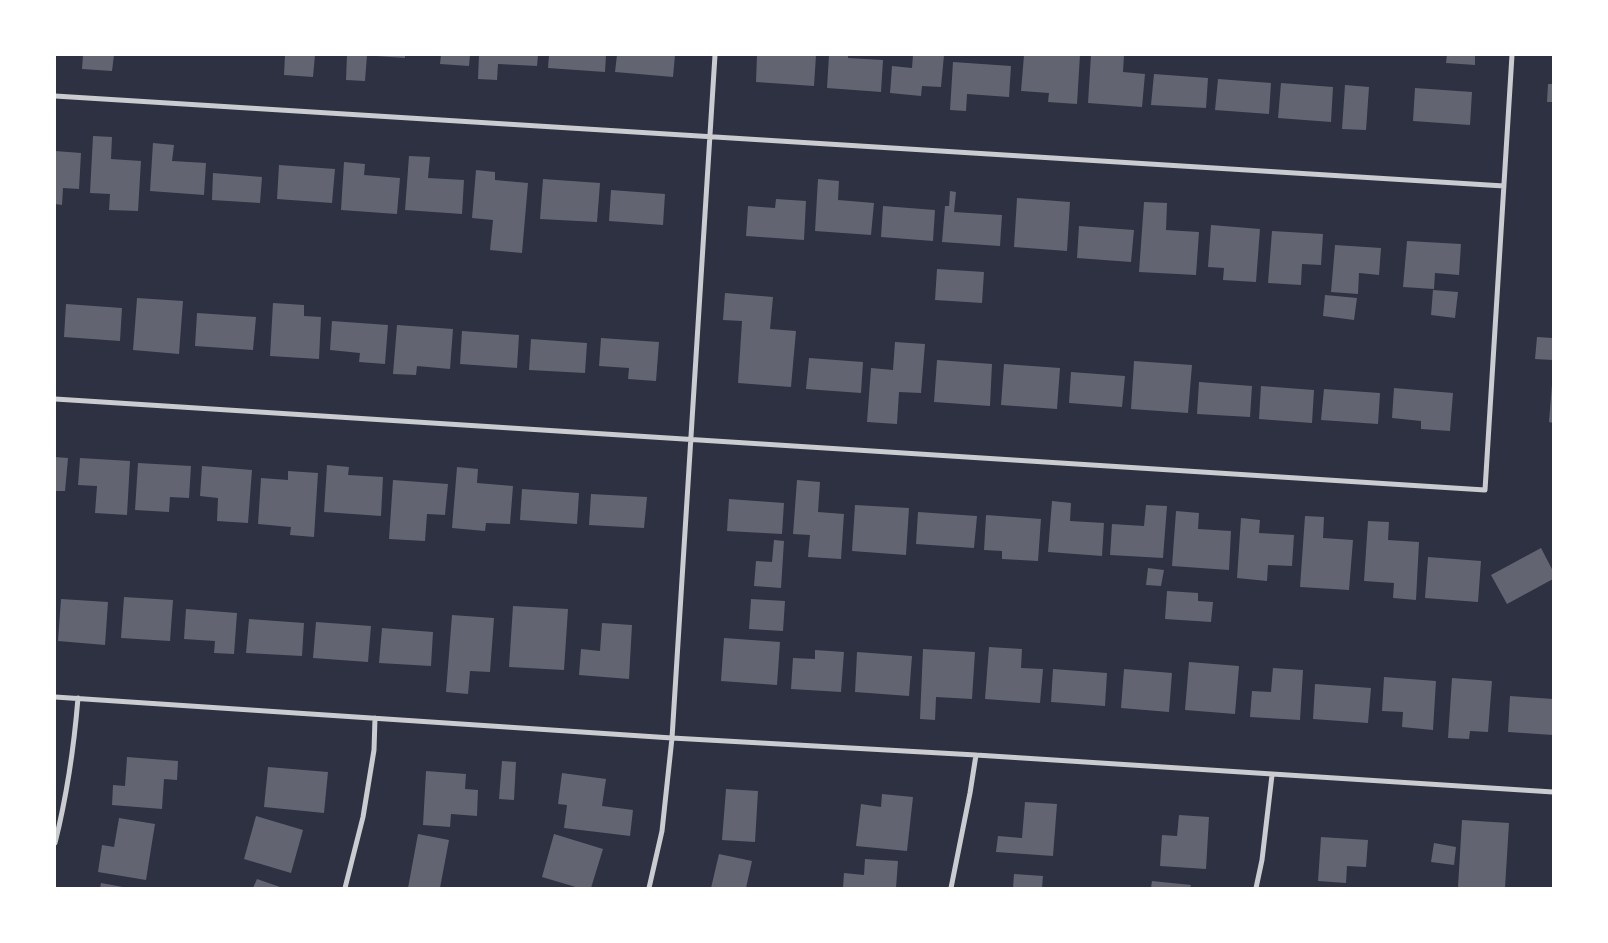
<!DOCTYPE html>
<style>
body{margin:0}
#map{position:relative;width:1608px;height:943px;overflow:hidden;background:#2d3142;font-family:Arial,sans-serif}
canvas{display:block}
.frame{position:absolute;inset:0;border:56px solid #fff;pointer-events:none}
</style>
<div id="map">
<canvas width="1608" height="943"></canvas>
<div class="frame"></div>
</div>
<script>
const ctx = document.querySelector('canvas').getContext('2d');
ctx.lineJoin = 'round';
function fillPath(path, color) {
  ctx.fillStyle = color;
  ctx.fill(path, 'evenodd');
}
function stroke(path, color, width, dash) {
  ctx.strokeStyle = color;
  ctx.lineWidth = width;
  ctx.lineCap = dash ? 'butt' : 'round';
  ctx.setLineDash(dash || []);
  ctx.stroke(path);
}
fillPath(new Path2D(`
 M83,55H114L112,71L82,69Z
 M285,55H315L313,77L284,75Z
 M347,55H367L365,81L346,80Z
 M376,55H405V58L376,56Z
 M441,55H470L469,66L440,64Z
 M479,55H538L537,66L498,64L497,80L478,79Z
 M549,55H606L605,72L548,68Z
 M617,55H675L673,77L615,72Z
 M757,55H816L814,86L756,82Z
 M829,55H848V58L883,60L881,92L827,88Z
 M913,55H944L941,87L922,86L921,96L890,93L892,66L912,68Z
 M1024,55H1080L1077,104L1048,102L1049,93L1021,91Z
 M1091,55H1124L1123,72L1145,74L1142,107L1088,103Z
 M1447,55H1475V65L1446,63Z
 M953,62L1011,66L1009,97L967,94L966,111L950,110Z
 M1154,74L1208,78L1206,108L1151,105Z
 M1218,79L1271,83L1269,114L1215,110Z
 M1281,83L1333,87L1331,122L1278,118Z
 M1548,84H1553V102H1547Z
 M1345,85L1369,87L1366,130L1342,129Z
 M1415,88L1472,92L1470,125L1413,121Z
 M93,136L112,137L111,159L141,161L138,211L109,210L110,194L90,193Z
 M153,143L174,145L172,161L206,163L204,195L150,191Z
 M55,151L81,153L79,189L63,188L62,205L55,204Z
 M409,156L430,157L428,178L464,180L462,214L405,210Z
 M344,162L365,164L364,175L400,178L397,214L341,210Z
 M279,165L335,169L332,203L277,199Z
 M476,170L495,172V180L528,183L522,253L490,250L493,220L472,218Z
 M213,173L262,177L260,203L212,200Z
 M543,179L600,183L597,222L540,219Z
 M818,179L839,181L838,200L874,203L871,235L815,231Z
 M611,190L665,194L663,225L609,221Z
 M950,191L956,192L954,212L1002,215L1000,246L942,242L945,206H949Z
 M1017,198L1070,202L1067,251L1014,247Z
 M776,199L806,201L804,240L746,236L748,206L775,208Z
 M1144,202L1167,203L1166,230L1199,232L1196,275L1139,272Z
 M883,206L935,210L933,241L881,237Z
 M1211,225L1260,229L1256,282L1223,280L1224,268L1208,267Z
 M1079,226L1134,230L1131,262L1077,258Z
 M1272,231L1323,234L1321,265L1302,264L1301,285L1268,283Z
 M1407,241L1461,244L1459,275L1435,273L1434,289L1403,287Z
 M1335,245L1381,248L1379,275L1359,273L1358,294L1331,292Z
 M937,269L984,272L982,303L935,300Z
 M1433,290L1458,292L1455,318L1431,315Z
 M725,293L773,297L770,329L796,331L791,387L738,383L742,321L723,320Z
 M1325,295L1357,298L1354,320L1323,316Z
 M137,298L183,301L179,354L133,350Z
 M273,303L304,305V316L321,317L319,359L270,356Z
 M66,304L122,308L120,341L64,337Z
 M197,313L256,317L253,350L195,346Z
 M332,321L388,325L385,364L359,362L360,353L330,350Z
 M397,325L453,329L450,369L417,366L416,375L393,374Z
 M462,331L519,335L517,368L460,364Z
 M1537,337L1553,338V360L1535,359Z
 M601,338L659,342L656,381L628,379L629,368L599,366Z
 M531,339L587,343L585,373L529,370Z
 M895,342L925,344L921,393L899,392L897,424L867,422L871,368L893,370Z
 M809,358L863,362L861,393L806,389Z
 M937,360L992,364L990,406L934,402Z
 M1134,361L1192,365L1188,413L1131,409Z
 M1004,364L1060,368L1057,409L1001,405Z
 M1071,372L1125,376L1122,407L1069,403Z
 M1199,382L1252,386L1250,417L1197,414Z
 M1552,384H1553V423L1549,422Z
 M1261,386L1314,390L1312,423L1259,419Z
 M1394,388L1453,393L1450,431L1421,429V421L1392,418Z
 M1324,389L1380,393L1378,424L1321,420Z
 M55,457L68,458L65,491H55Z
 M80,458L130,461L127,515L95,513L97,486L78,485Z
 M138,463L191,466L189,498L170,497L169,512L135,510Z
 M327,465L349,467L348,475L383,477L381,516L324,512Z
 M202,466L252,470L248,523L217,521L218,498L200,496Z
 M457,467L478,469L477,483L513,486L510,524L486,523L485,531L452,528Z
 M288,471L318,473L314,537L290,535L291,527L258,524L261,478L288,480Z
 M393,480L448,484L445,515L427,514L425,541L389,539Z
 M797,480L820,482L818,512L844,514L841,559L808,557L810,535L793,534Z
 M522,489L579,493L577,524L520,520Z
 M591,494L647,497L644,528L589,525Z
 M729,499L784,503L782,534L727,531Z
 M1052,501L1071,503L1070,521L1104,523L1102,556L1048,552Z
 M855,505L909,508L906,555L852,551Z
 M1146,505L1167,506L1163,558L1110,555L1112,524L1144,526Z
 M1176,511L1199,513L1198,529L1231,531L1229,570L1172,566Z
 M918,512L977,516L974,548L916,544Z
 M986,515L1041,519L1038,561L1002,559V551L984,550Z
 M1305,516L1324,517L1323,538L1353,540L1349,590L1300,587Z
 M1241,518L1260,520L1259,533L1294,535L1292,566L1268,565L1267,581L1237,578Z
 M1368,521L1389,522L1388,540L1419,542L1416,600L1393,598L1394,583L1364,581Z
 M774,540L784,541L781,588L754,586L756,561L772,562Z
 M1541,548L1553,571V579L1507,604L1491,575Z
 M1428,557L1481,561L1478,602L1425,598Z
 M1148,568L1164,570L1161,586L1146,585Z
 M1167,591L1198,593V601L1213,602L1211,622L1165,619Z
 M124,597L173,600L170,641L121,638Z
 M61,599L108,602L105,645L58,641Z
 M751,599L785,601L783,631L749,629Z
 M513,606L568,609L564,670L509,667Z
 M186,609L237,613L234,654L214,653L215,641L184,639Z
 M452,615L494,618L490,672L470,671L468,694L446,692Z
 M249,619L304,623L302,656L246,653Z
 M316,622L371,626L368,662L313,658Z
 M602,623L632,625L629,679L579,675L581,649L600,651Z
 M382,628L433,632L431,666L379,663Z
 M724,638L780,642L777,685L721,681Z
 M989,647L1022,649L1021,668L1043,669L1040,703L985,699Z
 M923,649L975,652L972,699L936,697L935,720L920,719Z
 M815,650L844,652L841,692L791,689L793,658L815,659Z
 M857,652L912,656L909,696L855,692Z
 M1189,662L1239,666L1235,714L1185,710Z
 M1273,668L1303,670L1300,720L1250,717L1252,691L1271,692Z
 M1053,669L1107,673L1105,706L1051,702Z
 M1124,669L1172,673L1169,712L1121,708Z
 M1384,677L1436,681L1433,730L1402,727L1403,712L1382,711Z
 M1452,678L1492,681L1488,732L1470,731L1469,739L1448,738Z
 M1315,684L1371,688L1368,723L1313,719Z
 M1510,696L1553,699V735L1508,732Z
 M127,757L178,761L177,780L164,779L162,809L112,805L113,785L125,786Z
 M502,761L516,762L514,800L499,799Z
 M268,767L328,772L324,813L264,807Z
 M426,771L466,774L465,789L478,790L477,816L451,814L450,827L423,825Z
 M562,773L606,779L602,806L633,810L630,836L564,828L567,805L558,804Z
 M726,789L758,791L755,842L722,840Z
 M882,794L913,797L907,851L856,846L861,804L881,807Z
 M1025,802L1057,804L1053,856L996,852L998,836L1022,838Z
 M1179,815L1209,817L1206,869L1160,866L1162,835L1177,836Z
 M256,816L303,830L291,873L244,859Z
 M119,818L155,824L146,880L98,872L102,845L114,847Z
 M1462,820L1509,823L1505,888L1458,887Z
 M418,834L449,840L440,888H408Z
 M554,834L603,849L591,888H579L542,877Z
 M1321,837L1368,840L1366,867L1347,866L1346,883L1318,881Z
 M1434,843L1456,847L1454,865L1431,862Z
 M719,854L752,861L746,888H711Z
 M865,859L898,861L896,888H843L844,873L864,875Z
 M1014,874L1043,876L1042,888H1013Z
 M257,879L283,888H253Z
 M1152,881L1191,885L1190,888H1151Z
 M101,883L123,887V888H100Z`), '#626471');
stroke(new Path2D(`
 M55,96L1504,186
 M55,399L1485,490L1512,55
 M55,697L672,738L976,755L1553,792
 M55,843C67,795 74,747 78,698
 M345,888L363,817L374,750L375,718
 M649,888L662,831L672,738L715,55
 M951,888L970,793L976,755
 M1256,888L1262,860L1272,775`), '#caccd0', 5);
</script>
